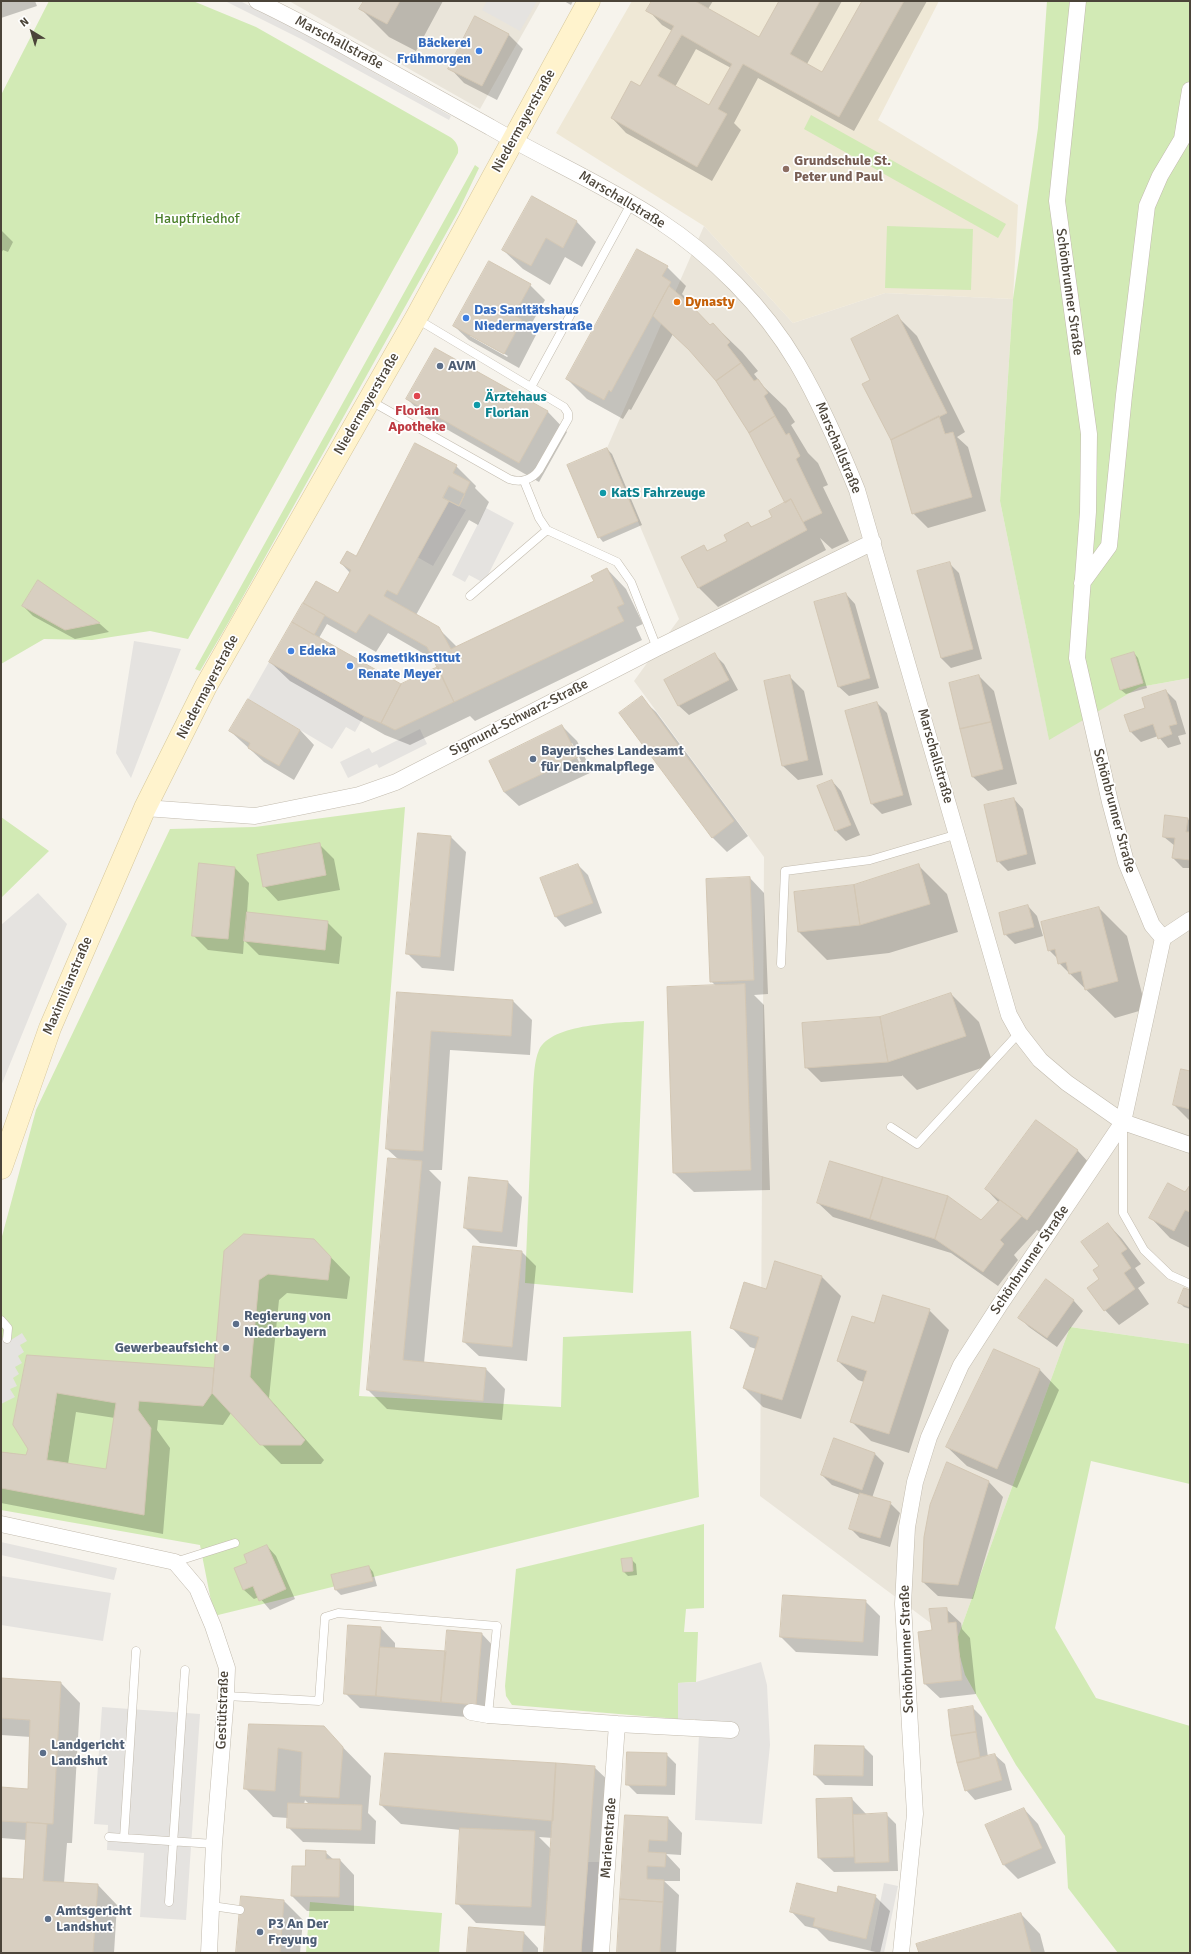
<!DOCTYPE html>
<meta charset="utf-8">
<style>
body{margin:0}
#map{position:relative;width:1191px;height:1954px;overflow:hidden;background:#f6f3ec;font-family:Signika,sans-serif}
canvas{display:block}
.frame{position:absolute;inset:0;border:2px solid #4b4439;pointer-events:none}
.north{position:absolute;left:12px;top:12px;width:40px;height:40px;-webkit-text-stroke:3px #fff;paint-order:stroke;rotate:322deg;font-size:11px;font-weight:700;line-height:16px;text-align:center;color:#4b4439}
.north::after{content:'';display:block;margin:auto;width:14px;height:18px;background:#4b4439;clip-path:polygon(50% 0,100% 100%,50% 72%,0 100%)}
</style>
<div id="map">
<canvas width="1191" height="1954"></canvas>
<div class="frame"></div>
<div class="north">N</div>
</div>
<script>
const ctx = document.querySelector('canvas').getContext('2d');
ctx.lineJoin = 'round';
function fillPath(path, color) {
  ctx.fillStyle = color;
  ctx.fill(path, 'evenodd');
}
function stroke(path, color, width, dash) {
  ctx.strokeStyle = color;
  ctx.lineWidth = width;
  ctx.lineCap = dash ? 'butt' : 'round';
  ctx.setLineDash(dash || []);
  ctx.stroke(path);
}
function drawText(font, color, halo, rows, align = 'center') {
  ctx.font = font + ' Signika,sans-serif';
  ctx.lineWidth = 3.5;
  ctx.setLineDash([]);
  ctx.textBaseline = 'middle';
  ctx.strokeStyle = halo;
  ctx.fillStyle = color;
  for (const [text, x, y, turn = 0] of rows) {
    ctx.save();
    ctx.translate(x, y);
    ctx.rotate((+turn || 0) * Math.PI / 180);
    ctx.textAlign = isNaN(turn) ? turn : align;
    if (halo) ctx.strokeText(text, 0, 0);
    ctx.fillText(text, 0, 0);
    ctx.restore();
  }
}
fillPath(new Path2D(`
 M289,1H541L480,109Z
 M704,226L793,323L885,293L1013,299L1000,501L1049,739L1140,687L1190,678V1344L1070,1327L956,1642L760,1496L764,857L634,681L679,619L607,448Z`), '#eae5da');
fillPath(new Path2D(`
 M632,1H939L878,120L1018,205L1013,299L885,293L793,323L704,226L556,133Z`), '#efe8d6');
fillPath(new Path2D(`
 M49,1H193L256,27L450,137C456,141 459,146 458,153L188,639L150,631L92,640L44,639L1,664V95Z
 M1047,1H1190V678L1140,687L1049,740L1000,501L1013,299L1038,128Z
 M811,115L1006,224L998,238L804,129Z
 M475,165L479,168L458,212L231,618L200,671L195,669Z
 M887,226L973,229L971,290L885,288Z
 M405,807L359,1396L561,1407L563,1337L691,1331L699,1497L214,1616L200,1545L1,1510V1240L36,1110L170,829L255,827Z
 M1,817L49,851L1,898Z
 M644,1021L633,1293L525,1283L533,1090C534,1076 534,1062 539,1050C552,1023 618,1023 644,1021Z
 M1070,1327L1190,1344V1484L1091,1461L1055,1628L1096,1698L1190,1726V1953H1118L1068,1888L1065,1836L1016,1765L965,1675L956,1642Z
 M704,1524V1608L686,1609L684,1632H698L696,1682L678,1683V1719L512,1705L506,1696L505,1686L516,1569Z
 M310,1902L442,1913L439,1953H306Z`), '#d2eab5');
fillPath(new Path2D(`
 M225,1H240L306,34L451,116L449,120L301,39Z
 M487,1H537L520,31L482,10Z
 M449,501L466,510L433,566L417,557Z
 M486,508L514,523L484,583L469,575L465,582L452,575Z
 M134,641L181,649L131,778L116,753Z
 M269,662L364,716L355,732L346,727L332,749L248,699Z
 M420,729L427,744L379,768L377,764L348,778L340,762L369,748L372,753Z
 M38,893L67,924L1,1086V925Z
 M22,1333L27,1341L20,1345L24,1352L18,1356L22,1363L15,1367L19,1374L13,1378L17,1386L10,1389L15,1397L1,1404V1337L11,1340Z
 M1,1542L117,1568L114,1580L1,1555Z
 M1,1576L111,1593L103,1641L1,1625Z
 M761,1662L767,1685L770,1745L762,1824L695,1820L699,1734L695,1719H678V1683L696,1682Z
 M102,1707L200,1714L186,1920L140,1917L144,1853L107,1850L108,1825L94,1824Z
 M588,1862H603L596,1953H581Z
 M884,1883L898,1886L884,1953H870Z`), '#e5e3e0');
fillPath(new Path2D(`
 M1,1H35L37,6L1,18Z
 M365,1H443L416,51L389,37L361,9Z
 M564,1H573L571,5Z
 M653,1H713L708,9L760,38L780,1H842L807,64L823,73L863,1H927L854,131L758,78L734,123L741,130L712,181L626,133L612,118L641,87L672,31L662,25L648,10ZM696,49L731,68L709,106L675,87Z
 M508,34L523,49L497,100L464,83L450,68Z
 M532,198L577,222L596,242L582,267L565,257L550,285L523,269L503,250Z
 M1,230L13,242L8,252L3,250L1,253Z
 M667,267L686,286L682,294L690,302L689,305L711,326L713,324L742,352L758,371L754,374L764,387L786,408L795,422L791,425L808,453L818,463L828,485L823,487L849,541L832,549L820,538L826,550L718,607L699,588L683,558L704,547L708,551L728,541L748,523L753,528L773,517L786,503L759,448L716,381L697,357L673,334L631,410L629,409L623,419L587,399L567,379Z
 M530,285L545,300L529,328L536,335L519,368L469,340L454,326ZM470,334L508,356L507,357L470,336Z
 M898,317L917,336L965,432L957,437L968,447L986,511L928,528L913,513L892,440L872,380Z
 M436,349L548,412L567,432L539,482L427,418L407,399Z
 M607,449L612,454L642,525L603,542L599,537Z
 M456,466L476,486L475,488L489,502L478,525L469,520L416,615L438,628L457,647L595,582L607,569L626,589L643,624L636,627L642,640L475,721L470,716L410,745L385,735L290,681L270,662L338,594L350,573L341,563L356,557ZM327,624L376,652L388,633L433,659L438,668L401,685L319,638Z
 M949,563L959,573L982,659L951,668L941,658L918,572Z
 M38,582L100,624L109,632L75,639L33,616L23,606Z
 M846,594L855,604L879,688L849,696L839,687Z
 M1134,653L1138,658L1147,688L1126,694L1121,690L1112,660Z
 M715,655L724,664L738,690L689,715L679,706L666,680Z
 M979,676L994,691L1017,784L988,791L973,777Z
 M790,677L804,691L823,775L798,780L783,766Z
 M1166,691L1176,701L1186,734L1178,736L1181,744L1168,748L1158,736L1141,742L1131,732L1126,715L1147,708Z
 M641,698L656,712L748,836L727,852L712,837Z
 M877,703L887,713L912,805L882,814L872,804L846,712Z
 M562,726L577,741L592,772L519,806L504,792ZM570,743H572L581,761L579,762Z
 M300,730L314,745L294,780L264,762L230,731Z
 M832,781L841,791L860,835L846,841L836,831L818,787Z
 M1014,799L1023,809L1036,864L1008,871L998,861Z
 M1188,819L1190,821V868H1183L1173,858L1175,846L1164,837Z
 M451,837L466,852L454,971L422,968L407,953Z
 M319,844L334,859L340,890L278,901L264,886Z
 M578,865L588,875L602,913L565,927L556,917L541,878Z
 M919,866L947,894L958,932L889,953L827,960L799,932L795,893L854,886Z
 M235,868L249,883L247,913L327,922L342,937L339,964L259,955L244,940L243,954L208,950L193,935Z
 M750,878L764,893L768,994L754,995L764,1005L770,1190L694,1192L674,1173L716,986L711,981Z
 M1028,906L1037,916L1043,936L1015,944L1005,934Z
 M1099,908L1127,936L1146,1009L1115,1018L1059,963L1058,959L1049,950Z
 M398,993L513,1001L532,1020L530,1055L450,1050L442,1170H429L441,1182L424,1363L486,1369L505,1389L502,1420L387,1409L368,1390L399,1160L387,1149Z
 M951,994L979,1022L993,1064L917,1090L902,1075V1076L821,1082L806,1067L880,1018Z
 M1190,1072V1121L1174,1105Z
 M1036,1121L1078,1151L1092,1166L1042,1234L1037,1230L1014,1255L1018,1260L998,1286L951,1253L833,1217L818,1203L981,1221L999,1203L986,1189Z
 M508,1182L522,1197L517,1247L480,1243L465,1228Z
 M1190,1186V1248L1170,1238L1151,1218L1186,1193Z
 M1108,1224L1122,1239L1141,1264L1135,1268L1145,1283L1138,1288L1149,1304L1119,1325L1105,1310L1100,1279V1267Z
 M314,1240L350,1277L347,1299L287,1293L279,1300L269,1398L324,1460L321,1464H281L231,1413L223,1425L158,1420L157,1430L170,1448L163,1534L1,1503V1453L3,1452L27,1456L29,1448L28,1356L215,1370L225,1251ZM76,1412L115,1418L106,1470L68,1464Z
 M522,1252L536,1266L527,1361L479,1356L464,1342Z
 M821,1276L841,1296L801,1419L763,1407L744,1388L756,1349L750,1347L731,1327L767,1290Z
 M1046,1281L1074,1301L1083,1311L1057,1347L1029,1327L1019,1317Z
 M1190,1291V1309L1184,1307L1179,1302Z
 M929,1310L949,1330L909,1453L871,1441L852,1422L864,1382L858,1380L838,1361L875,1324Z
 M994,1351L1040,1370L1059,1390L1017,1488L967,1466L947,1447Z
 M874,1453L884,1463L872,1498L890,1503L900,1513L890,1547L860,1538L850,1528L860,1495L832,1485L822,1475Z
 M948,1464L989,1482L1003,1497L973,1599L938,1596L923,1582Z
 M267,1546L276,1556L295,1599L270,1610L259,1597L254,1599L244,1590L248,1564Z
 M631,1559L636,1564L637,1575L628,1576L624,1572Z
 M369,1567L373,1572L377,1586L341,1595L336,1590L333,1575Z
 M865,1601L880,1616L878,1656L796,1652L781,1637Z
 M946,1609L961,1623L962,1629L970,1638L976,1694L940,1698L925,1684L933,1631Z
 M381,1628L395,1643V1649L447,1652L482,1634L496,1649L490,1719L360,1708L345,1693Z
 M1,1679L61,1683L80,1703L72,1843H67L64,1883L98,1885L117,1905L114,1953H1V1879L24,1880L27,1840L1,1838V1788L29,1790L31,1737L1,1735Z
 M972,1707L982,1717L988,1757L995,1755L1005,1764L1012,1790L975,1800L966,1790Z
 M250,1725L323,1727L371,1776L368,1813L376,1821L375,1844L303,1842L288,1827V1818L273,1817L245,1788ZM305,1800L309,1804H304Z
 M816,1746L864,1747L873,1756V1786L825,1785L815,1775Z
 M666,1754L676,1764L675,1795L637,1794L627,1784Z
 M594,1767L614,1786L602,1953H545L547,1926L476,1923L457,1903L461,1830L401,1824L381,1805ZM539,1837L553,1838L552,1850Z
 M852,1799L867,1815L886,1814L896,1824L898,1871L834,1872L819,1858Z
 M1024,1809L1038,1824L1056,1863L1018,1879L1004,1865Z
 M626,1816L668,1818L682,1833L681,1855L666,1854L680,1869V1881H664L679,1895L676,1953H618Z
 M325,1852L334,1860H340L354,1875V1911H307L292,1896L306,1867Z
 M837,1894L875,1896L890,1911L880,1953L829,1941L817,1929L805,1926L791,1911Z
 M284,1901L303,1920L300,1953H237Z
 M1021,1914L1040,1934L1045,1953H920Z
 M524,1933L538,1948V1953H468Z`), '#0003');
const building = new Path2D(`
 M364,1H400L387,24L359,9Z
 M652,1H695L759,37L779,1H820L790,54L822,72L862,1H904L839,117L743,64L718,109L727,114L697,167L611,118L631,81L640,86L674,26L646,11ZM682,35L732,64L709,105L658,76Z
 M475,16L509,34L482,86L448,69Z
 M532,196L577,221L563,248L546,238L531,266L502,250Z
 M637,249L668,266L662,276L671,282L611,392L609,390L604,400L566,379Z
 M489,261L531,284L514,315L522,320L504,354L453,326Z
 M669,286L691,305L710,325L713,323L730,342L727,345L741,363L716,381L689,350L653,316Z
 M898,315L947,413L891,440L862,384L870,380L851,339Z
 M435,348L548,411L519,463L406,399Z
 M741,363L754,381L758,379L768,393L764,396L775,416L749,433L716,381Z
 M775,416L786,435L789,433L800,456L796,459L822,513L803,522L791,499L785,503L749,433Z
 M939,416L945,434L953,432L972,497L912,514L891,440Z
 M415,443L457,465L453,473L470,482L459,506L449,501L397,595L387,590L384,596L439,627L451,649L594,581L591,576L607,568L624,604L617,607L624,621L454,702L427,647L369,614L356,633L303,603L316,581L338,593L351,570L340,563L347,551L356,556Z
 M607,448L638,521L598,538L567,465Z
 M449,486L465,494L459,506L443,498Z
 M791,499L807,530L698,588L681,557L704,545L707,551L727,541L724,535L748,522L751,527L772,517L769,511Z
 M950,562L973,649L941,658L917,571Z
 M38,580L100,623L65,630L22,606Z
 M846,593L870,678L838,687L814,602Z
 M303,603L325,615L314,635L292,622Z
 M292,622L401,684L381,723L364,716L269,662Z
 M1134,652L1143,683L1120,690L1111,659Z
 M715,653L729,680L678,706L664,680Z
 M438,667L454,702L395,730L381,723L401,684Z
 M790,675L808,760L782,766L764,681Z
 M979,675L991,722L960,729L949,683Z
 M1166,690L1177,724L1169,726L1172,734L1158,739L1153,724L1130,732L1124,715L1145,708L1142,698Z
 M642,696L734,821L712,838L619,713Z
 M248,699L300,730L279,766L248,748L250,743L229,731Z
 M877,702L903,795L871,804L845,711Z
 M991,722L1003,769L972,777L960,729Z
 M562,725L578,757L504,792L489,761Z
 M832,780L851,825L835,831L817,786Z
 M1014,798L1027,854L997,862L984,805Z
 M1165,815L1188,818L1186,832H1190V860L1172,858L1175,838L1163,837Z
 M418,833L451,836L440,957L406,954Z
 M320,843L326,875L263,887L257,855Z
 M199,863L235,867L228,939L192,936Z
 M578,864L593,903L555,917L540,878Z
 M919,864L930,904L860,925L854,885Z
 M750,877L754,980L710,982L706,879Z
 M854,885L860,925L798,932L794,892Z
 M1028,905L1034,927L1004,935L999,913Z
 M1099,907L1118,981L1085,990L1081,971L1069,974L1066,962L1058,964L1055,949L1048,951L1041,922Z
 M247,912L328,921L325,950L244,941Z
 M745,984L751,1170L673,1173L667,987Z
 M397,992L513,1000L511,1036L431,1031L423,1151L386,1149Z
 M951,993L966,1036L888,1062L880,1017Z
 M880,1017L888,1062L805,1068L802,1023Z
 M1181,1069L1190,1071V1109L1173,1105Z
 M1036,1120L1078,1150L1027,1220L985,1189Z
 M388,1158L422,1161L403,1360L486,1368L483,1401L367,1390Z
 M830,1161L883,1177L870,1219L817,1203Z
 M469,1177L508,1181L502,1232L464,1228Z
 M883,1177L948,1196L935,1239L870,1219Z
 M1168,1183L1185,1192L1190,1185V1212L1185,1210L1174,1231L1149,1218Z
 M948,1196L981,1220L1000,1200L1022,1216L1000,1240L1004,1244L983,1272L935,1239Z
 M1108,1223L1127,1249L1121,1253L1131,1268L1124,1273L1135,1289L1104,1311L1087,1288L1099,1279L1093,1270L1099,1266L1081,1242Z
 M244,1234L314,1239L331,1257L328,1280L268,1274L259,1280L250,1377L305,1440L301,1445H260L212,1393L224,1251Z
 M473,1246L522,1251L512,1347L463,1342Z
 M775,1261L822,1276L782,1400L743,1388L759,1337L730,1328L744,1282L766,1289Z
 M1046,1279L1074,1300L1047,1338L1018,1318Z
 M1184,1288L1190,1290V1307L1178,1303Z
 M883,1295L930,1309L889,1434L850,1422L867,1371L837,1361L852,1316L874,1323Z
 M994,1349L1040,1369L997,1469L946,1447Z
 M27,1355L214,1368L212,1393L203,1406L139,1401L138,1410L151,1428L144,1515L1,1488V1452L26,1455L28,1449L13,1425ZM57,1393L116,1403L106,1469L47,1460Z
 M834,1438L875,1453L862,1490L821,1475Z
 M947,1462L989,1481L958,1585L922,1582L924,1537L930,1505Z
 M860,1493L891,1502L880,1538L849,1529Z
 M267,1545L286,1589L259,1601L253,1586L243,1590L234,1568L247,1563L244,1555Z
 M632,1558L633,1571L623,1572L621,1559Z
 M369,1566L373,1581L335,1590L331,1575Z
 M783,1595L866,1600L863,1642L780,1637Z
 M947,1608L948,1623L956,1622L962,1680L924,1684L918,1632L932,1630L929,1609Z
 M348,1625L381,1627L376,1696L344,1694Z
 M447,1630L482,1633L476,1705L441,1702Z
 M380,1647L446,1651L441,1702L376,1696Z
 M1,1678L61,1682L53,1824L1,1821V1787L28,1789L30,1720L1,1718Z
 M973,1706L976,1732L951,1736L948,1710Z
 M249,1724L324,1726L343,1747L339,1798L300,1796L302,1752L278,1748L275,1791L244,1789Z
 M976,1732L980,1758L957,1763L951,1736Z
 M815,1745L864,1746L863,1776L814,1775Z
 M627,1752L667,1753L666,1786L626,1785Z
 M385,1753L556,1763L553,1821L380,1805Z
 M995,1754L1002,1780L965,1791L957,1763Z
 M556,1763L595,1766L581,1953H544Z
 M852,1798L854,1857L818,1858L816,1799Z
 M288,1803L362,1805L361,1830L287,1828Z
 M1024,1808L1042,1848L1003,1865L985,1825Z
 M887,1813L889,1862L855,1863L853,1815Z
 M625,1815L668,1817L667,1841L649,1840L648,1852L666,1853L665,1867L647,1866V1879L664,1880L663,1902L620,1899Z
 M27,1822L47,1824L43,1881L98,1884L93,1953H1V1878L23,1879Z
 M460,1828L535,1831L531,1907L456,1904Z
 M306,1850L326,1851V1859H340L339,1897L291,1896L292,1866H305Z
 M797,1883L837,1893L838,1886L876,1895L866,1939L813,1926L815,1918L790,1912Z
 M241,1896L284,1900L280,1953H236Z
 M620,1899L663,1902L660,1953H617Z
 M1021,1913L1031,1953H919L916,1944Z
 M469,1927L524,1932L522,1953H467Z`);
fillPath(building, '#d8cfc1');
stroke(building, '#d3c7b4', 1);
const service = new Path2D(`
 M531,387L631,204
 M369,400L509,479C520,483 532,480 539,470L568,419V413L564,407L417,319
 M524,481L539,518L547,530L617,562L631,582L657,648
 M470,596L547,530
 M781,964L785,871L870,860L958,834
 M1123,1125V1213L1144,1250L1170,1275L1190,1284
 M891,1127L917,1144L1019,1033
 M1,1320L8,1328L7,1339
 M175,1562L235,1543
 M226,1696L319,1701L325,1617L338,1613L497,1626L488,1715
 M109,1837L214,1844
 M124,1838L136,1651
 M169,1902L185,1670
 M212,1906L240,1910`);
const minor = new Path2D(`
 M257,1C285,14 312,29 339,43C390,71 440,99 490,127C545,159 605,185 658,220C713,256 764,307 797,363C821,404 839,446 857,490L1009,1015L1019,1033L1040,1060L1067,1083L1123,1122L1190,1145
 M1078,1L1057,201L1089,434L1088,512L1077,658L1110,802L1126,862L1152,925L1163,938
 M1082,583L1109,546L1124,395L1147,206L1160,176L1182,139L1190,90
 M145,808L255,816L359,795L396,782L657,648L873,542
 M1163,938L1190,920
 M1,1524L175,1562L197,1588L213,1626L227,1668L226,1696L214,1844L209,1953
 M471,1712L488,1715L617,1724L601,1953
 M617,1724L731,1730
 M901,1953L915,1814L903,1604L907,1527L915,1482L929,1437L961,1365L999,1306L1123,1122L1163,938`);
const secondary = new Path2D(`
 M1,1168L50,1028L145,808L206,686L416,318L589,1`);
stroke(service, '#c2bbae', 9);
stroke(minor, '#c2bbae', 17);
stroke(secondary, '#d6c79b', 23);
stroke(service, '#fff', 8);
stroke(minor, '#fff', 16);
stroke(secondary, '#fff3cd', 22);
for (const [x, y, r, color] of [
 [479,51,4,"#3f7fe0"],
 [786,169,4,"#8d6e63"],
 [677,302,4,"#e8710a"],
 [466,318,4,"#3f7fe0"],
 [440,366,4,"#5c6f8a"],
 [417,396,4,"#e0444e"],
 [477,405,4,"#0f9aa8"],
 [603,493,4,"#0f9aa8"],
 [291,651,4,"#3f7fe0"],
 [350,666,4,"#3f7fe0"],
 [533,759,4,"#5c6f8a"],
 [236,1324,4,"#5c6f8a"],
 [226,1348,4,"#5c6f8a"],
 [43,1753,4,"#5c6f8a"],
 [48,1919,4,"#5c6f8a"],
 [260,1932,4,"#5c6f8a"]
]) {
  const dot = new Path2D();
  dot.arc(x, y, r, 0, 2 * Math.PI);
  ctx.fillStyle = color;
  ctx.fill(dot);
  stroke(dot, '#fff', 1.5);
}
drawText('14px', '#4b4439', '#fff', [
 ["Marschallstraße",339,43,28],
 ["Niedermayerstraße",524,121,-61],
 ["Marschallstraße",622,200,31],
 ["Schönbrunner Straße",1069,292,82],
 ["Niedermayerstraße",367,404,-60],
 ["Marschallstraße",838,448,67],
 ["Niedermayerstraße",208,687,-62],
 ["Sigmund-Schwarz-Straße",519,718,-27],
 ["Marschallstraße",935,756,74],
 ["Schönbrunner Straße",1114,811,75],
 ["Maximilianstraße",68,986,-67],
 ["Schönbrunner Straße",1030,1260,-56],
 ["Schönbrunner Straße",907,1649,-92],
 ["Gestütstraße",223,1710,-88],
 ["Marienstraße",609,1838,-86]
]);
drawText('bold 14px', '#366cbe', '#fff', [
 ["Bäckerei",471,43,"right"],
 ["Frühmorgen",471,59,"right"],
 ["Das Sanitätshaus",474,310],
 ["Niedermayerstraße",474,326],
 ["Edeka",299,651],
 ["Kosmetikinstitut",358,658],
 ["Renate Meyer",358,674]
], 'left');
drawText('bold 14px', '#785e54', '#fff', [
 ["Grundschule St.",794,161],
 ["Peter und Paul",794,177]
], 'left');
drawText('14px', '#4a7f2a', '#fff', [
 ["Hauptfriedhof",197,219]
]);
drawText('bold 14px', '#c56008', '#fff', [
 ["Dynasty",685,302]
], 'left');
drawText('bold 14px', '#4e5e75', '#fff', [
 ["AVM",448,366],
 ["Bayerisches Landesamt",541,751],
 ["für Denkmalpflege",541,767],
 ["Regierung von",244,1316],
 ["Niederbayern",244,1332],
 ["Gewerbeaufsicht",218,1348,"right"],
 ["Landgericht",51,1745],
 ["Landshut",51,1761],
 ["Amtsgericht",56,1911],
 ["Landshut",56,1927],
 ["P3 An Der",268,1924],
 ["Freyung",268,1940]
], 'left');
drawText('bold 14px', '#0d838f', '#fff', [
 ["Ärztehaus",485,397],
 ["Florian",485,413],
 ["KatS Fahrzeuge",611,493]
], 'left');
drawText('bold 14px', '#be3a42', '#fff', [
 ["Florian",417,411],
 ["Apotheke",417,427]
]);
</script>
